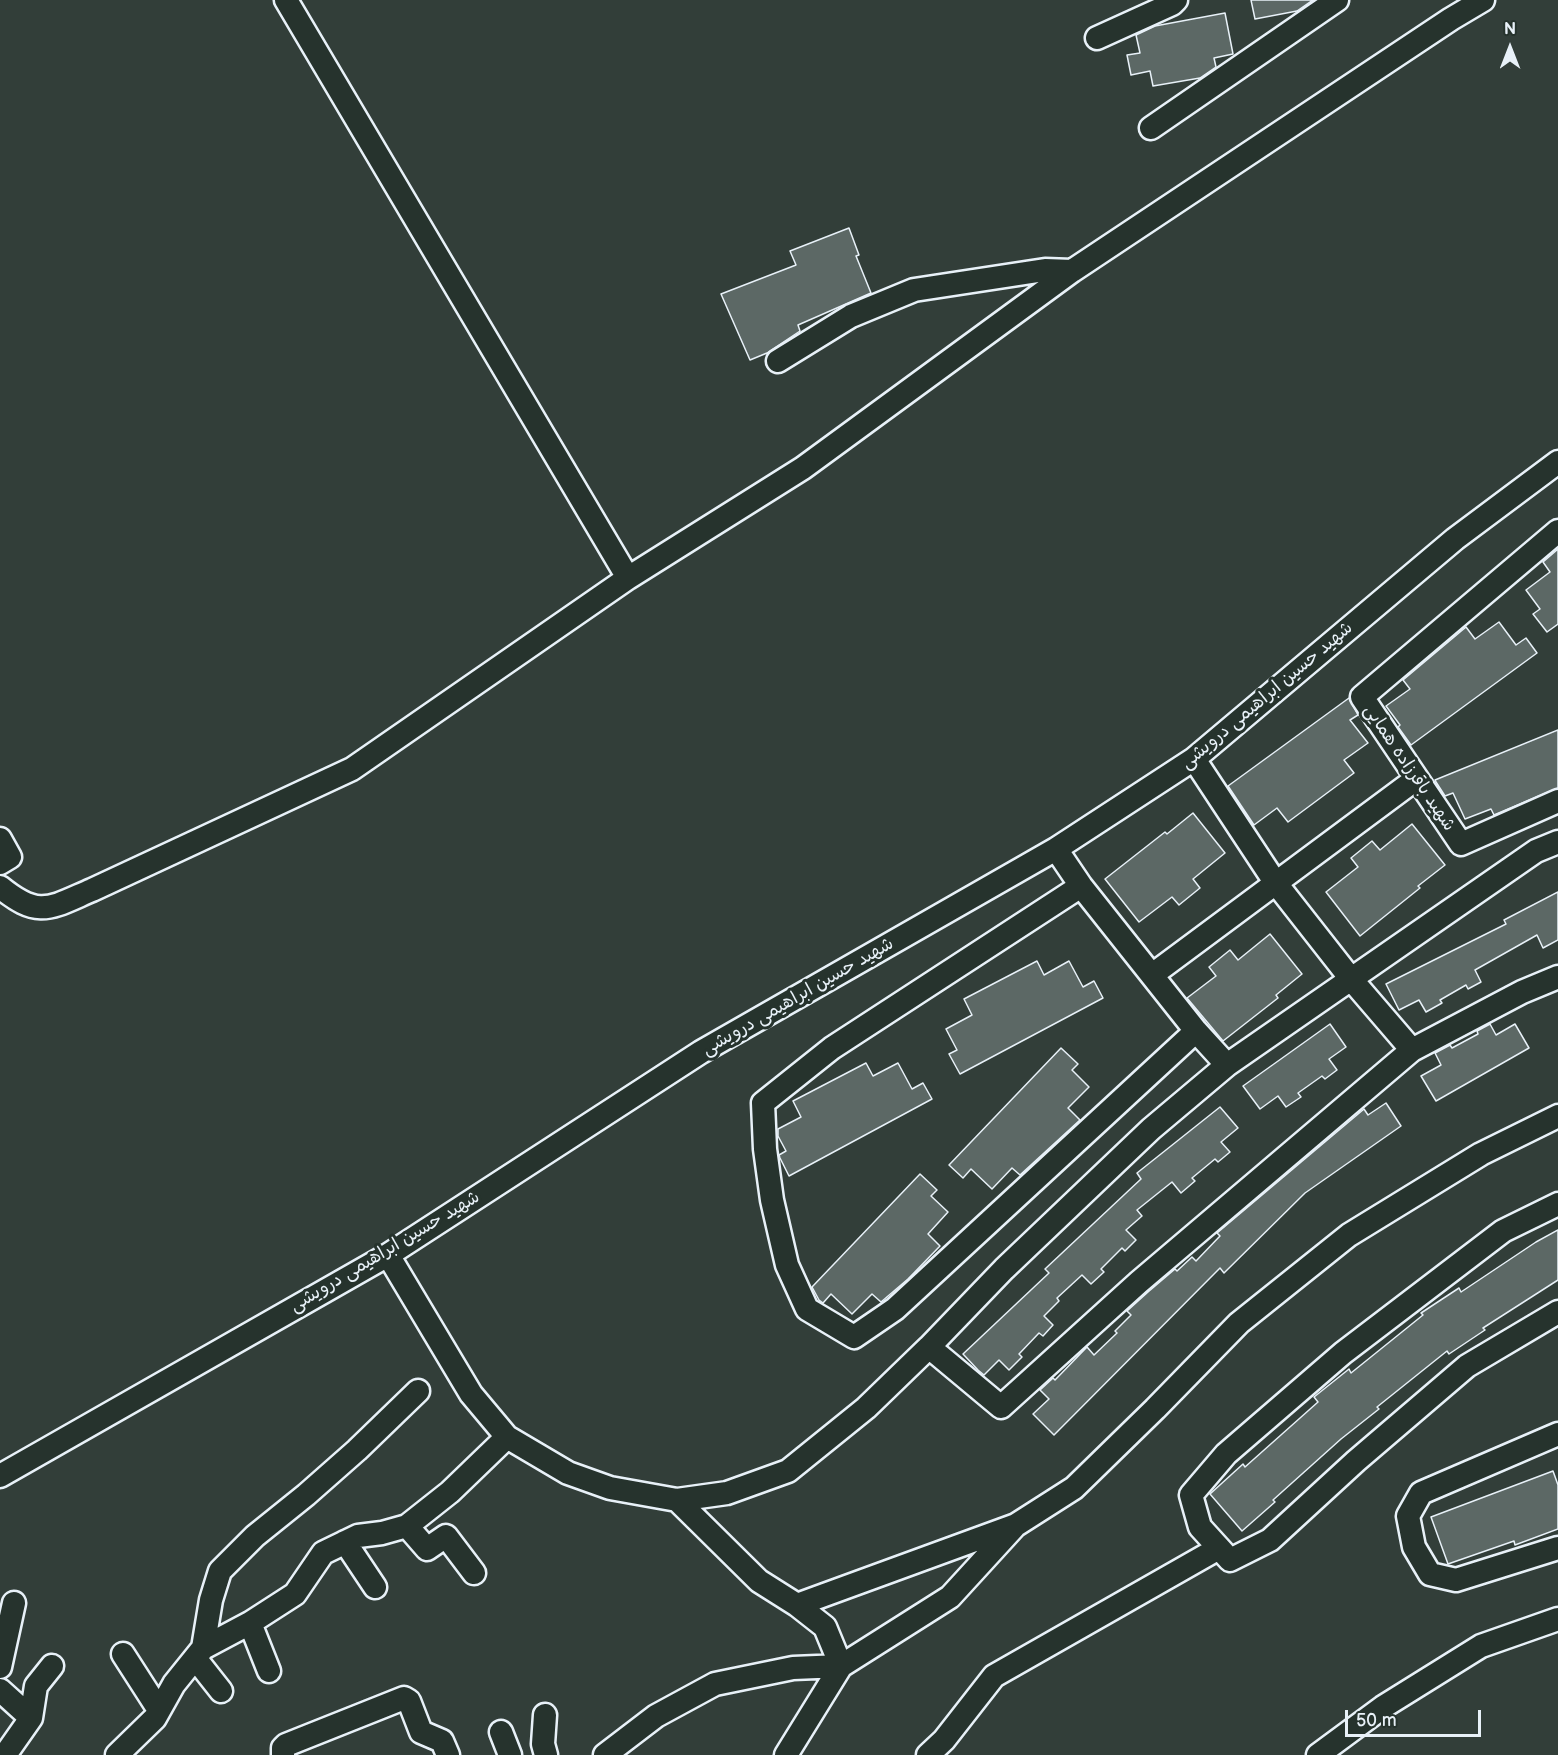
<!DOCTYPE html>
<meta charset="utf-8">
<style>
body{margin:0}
#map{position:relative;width:1558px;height:1755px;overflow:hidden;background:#323e39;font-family:"Balsamiq Sans",sans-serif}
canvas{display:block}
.north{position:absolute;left:1480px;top:18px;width:60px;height:60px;-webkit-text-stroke:4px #26332d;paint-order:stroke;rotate:0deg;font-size:16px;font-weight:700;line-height:24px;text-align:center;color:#e8f1f8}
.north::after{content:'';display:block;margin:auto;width:21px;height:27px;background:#e8f1f8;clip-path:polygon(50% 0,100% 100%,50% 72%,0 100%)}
.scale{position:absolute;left:1345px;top:1710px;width:136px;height:27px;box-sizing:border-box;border:3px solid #e8f1f8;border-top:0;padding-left:8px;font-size:18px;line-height:21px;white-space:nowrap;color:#e8f1f8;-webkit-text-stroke:4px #26332d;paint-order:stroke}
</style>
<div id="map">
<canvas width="1558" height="1755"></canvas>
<div class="north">N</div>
<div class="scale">50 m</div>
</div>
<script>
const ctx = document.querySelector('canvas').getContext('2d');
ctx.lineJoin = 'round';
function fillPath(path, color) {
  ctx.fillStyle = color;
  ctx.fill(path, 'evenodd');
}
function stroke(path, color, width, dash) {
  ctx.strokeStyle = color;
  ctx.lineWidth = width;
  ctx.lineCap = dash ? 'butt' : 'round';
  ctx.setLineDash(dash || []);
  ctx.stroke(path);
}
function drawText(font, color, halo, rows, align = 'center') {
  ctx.font = font + ' "Balsamiq Sans","Playpen Sans Arabic",sans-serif';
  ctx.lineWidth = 6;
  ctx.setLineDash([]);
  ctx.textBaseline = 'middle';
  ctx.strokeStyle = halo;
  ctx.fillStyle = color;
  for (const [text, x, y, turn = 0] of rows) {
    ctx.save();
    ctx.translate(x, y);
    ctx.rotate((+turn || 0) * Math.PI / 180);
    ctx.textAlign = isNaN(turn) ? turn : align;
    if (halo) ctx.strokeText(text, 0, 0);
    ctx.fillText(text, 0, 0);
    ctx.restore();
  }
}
const building = new Path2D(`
 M1251,0H1313L1297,11L1255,19Z
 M1225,13L1233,54L1214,58L1216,67L1200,78L1153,86L1150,71L1131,75L1127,55L1140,53L1136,35L1155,26Z
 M849,228L859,255L856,256L871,293L798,325L800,331L767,353L750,360L721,294L796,265L790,251Z
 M1558,549V624L1547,632L1533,614L1540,609L1526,590L1550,572L1543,562Z
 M1499,622L1516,645L1526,638L1537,653L1411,745L1398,727L1400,725L1386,706L1410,689L1403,680L1466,627L1475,639Z
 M1349,698L1358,715L1350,720L1368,743L1344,760L1354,773L1288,822L1277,808L1254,825L1228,786Z
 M1558,730V788L1494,815L1491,809L1465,819L1453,793L1445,796L1436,782L1435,780Z
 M1193,813L1225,853L1193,879L1200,888L1179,905L1172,897L1139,922L1105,879L1165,832L1167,834Z
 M1412,824L1445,865L1418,886L1420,888L1360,936L1326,892L1358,867L1351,858L1372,841L1380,850Z
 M1558,892V940L1543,948L1537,935L1475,970L1481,982L1468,989L1466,985L1440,1000L1442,1003L1426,1012L1419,1000L1399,1010L1386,984L1506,924L1504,920Z
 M1270,934L1302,974L1276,995L1278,998L1223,1041L1187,998L1216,976L1209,967L1230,950L1238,960Z
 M1037,961L1044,975L1069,961L1083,987L1094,981L1103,998L960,1074L949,1054L957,1050L946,1029L972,1015L964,999Z
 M1330,1024L1346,1047L1329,1059L1337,1070L1325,1079L1322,1076L1298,1093L1301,1097L1286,1107L1278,1096L1260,1109L1243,1086Z
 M1490,1024L1496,1035L1515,1024L1529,1048L1436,1101L1421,1076L1441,1065L1435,1053L1450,1045L1452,1048L1478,1034L1477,1031Z
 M1061,1048L1078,1064L1072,1070L1089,1087L1068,1108L1080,1120L1020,1175L1012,1168L992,1189L971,1169L963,1178L949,1165Z
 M866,1063L873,1076L898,1063L912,1089L923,1083L932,1099L789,1176L780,1158L779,1155L786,1151L778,1136V1129L801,1117L793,1101Z
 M1386,1103L1401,1126L1305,1193L1224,1273L1220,1268L1054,1435L1033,1414L1049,1399L1040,1390L1053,1378L1055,1380L1087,1347L1094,1355L1117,1333L1115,1331L1131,1315L1127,1311L1148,1292L1175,1269L1177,1271L1192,1257L1196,1261L1220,1236L1217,1233L1364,1109L1368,1115Z
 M1220,1107L1238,1128L1221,1142L1230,1152L1218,1162L1215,1159L1192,1178L1195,1181L1181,1193L1172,1182L1137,1210L1142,1216L1126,1230L1136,1240L1125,1251L1122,1248L1101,1269L1104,1272L1091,1284L1082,1275L1057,1298L1059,1301L1044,1316L1053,1325L1043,1336L1039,1333L1019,1354L1022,1357L1009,1370L999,1360L984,1375L978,1370L963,1354L1049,1273L1045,1269L1141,1179L1137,1173Z
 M920,1174L937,1190L931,1196L948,1212L928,1234L940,1246L908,1279L881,1302L872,1294L852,1314L831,1294L823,1303L819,1300L812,1287Z
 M1558,1230V1280L1483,1328L1485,1330L1449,1354L1447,1351L1377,1407L1379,1409L1341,1439L1273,1500L1275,1502L1242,1531L1210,1494L1243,1464L1245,1467L1318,1402L1314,1397L1349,1369L1351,1373L1423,1315L1421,1313L1459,1288L1461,1292L1536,1242Z
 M1553,1471L1558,1485V1529L1515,1545L1514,1541L1448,1564L1431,1517Z`);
fillPath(building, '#5c6865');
stroke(building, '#e8f1f8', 1.5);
const minor = new Path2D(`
 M286,0L628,578
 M1097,38L1172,4L1176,0
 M1151,128L1337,0
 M778,361L851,316L914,290L1045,270L1072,271
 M1558,531L1362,697L1461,844L1558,801
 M1194,759L1275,882L1351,979L1412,1050
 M0,839L10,857L0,863
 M1558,842L1536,851L1227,1065L1151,1129L1004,1269L929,1347L1001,1407L1139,1282L1412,1050L1522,992L1558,977
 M1056,849L1081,886L1196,1031L1227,1065
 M1081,886L832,1048L763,1103L765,1149L772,1200L787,1265L807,1309L854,1337L895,1309L1196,1031
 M0,887C39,919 50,908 92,890L352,769L628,578L803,468L1072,271L1451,19L1483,0
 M1152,975L1416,779
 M1558,1204L1503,1231L1343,1353L1226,1454L1191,1495L1200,1527L1230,1560L1270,1540L1356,1461L1467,1366L1558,1312
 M388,1255L471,1394L507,1437L568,1473L610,1488L677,1500L759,1581L797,1605L1016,1525L1074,1488L1155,1409L1239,1323L1349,1235L1481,1154L1558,1116
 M1558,1434L1421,1493L1408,1516L1414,1547L1430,1574L1456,1580L1558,1548
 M0,1476L388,1255L701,1052L1056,849L1194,759L1455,539L1558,462
 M677,1500L727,1493L788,1471L866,1408L929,1347
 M407,1526L427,1549L446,1536L474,1573
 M345,1542L375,1587
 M250,1623L269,1671
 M203,1648L211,1600L220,1571L255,1536L306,1495L357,1450L418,1391
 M123,1654L159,1710
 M195,1658L221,1691
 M0,1667L14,1603
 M0,1690L31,1718
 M545,1715L543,1744L546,1755
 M501,1732L510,1755
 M5,1755L31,1718L36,1686L52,1666
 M117,1755L155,1718L174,1684L203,1648L250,1623L295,1594L323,1553L358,1536L382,1533L407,1526L450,1492L507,1437
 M283,1755V1748L286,1745L404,1698L409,1701L421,1732L442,1741L448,1755
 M605,1755L656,1716L715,1684L793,1668L841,1666L825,1627L797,1605
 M786,1755L841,1666L950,1597L1014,1527
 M928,1755L944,1740L994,1676L1219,1548
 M1318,1755L1383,1707L1481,1646L1558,1619`);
stroke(minor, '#e8f1f8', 27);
stroke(minor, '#26332d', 22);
drawText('18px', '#e8f1f8', '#26332d', [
 ["شهید حسین ابراهیمی درویشی",1267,696,-40],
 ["شهید باقرزاده همایی",1409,768,56],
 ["شهید حسین ابراهیمی درویشی",798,997,-30],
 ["شهید حسین ابراهیمی درویشی",385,1252,-31]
]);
</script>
